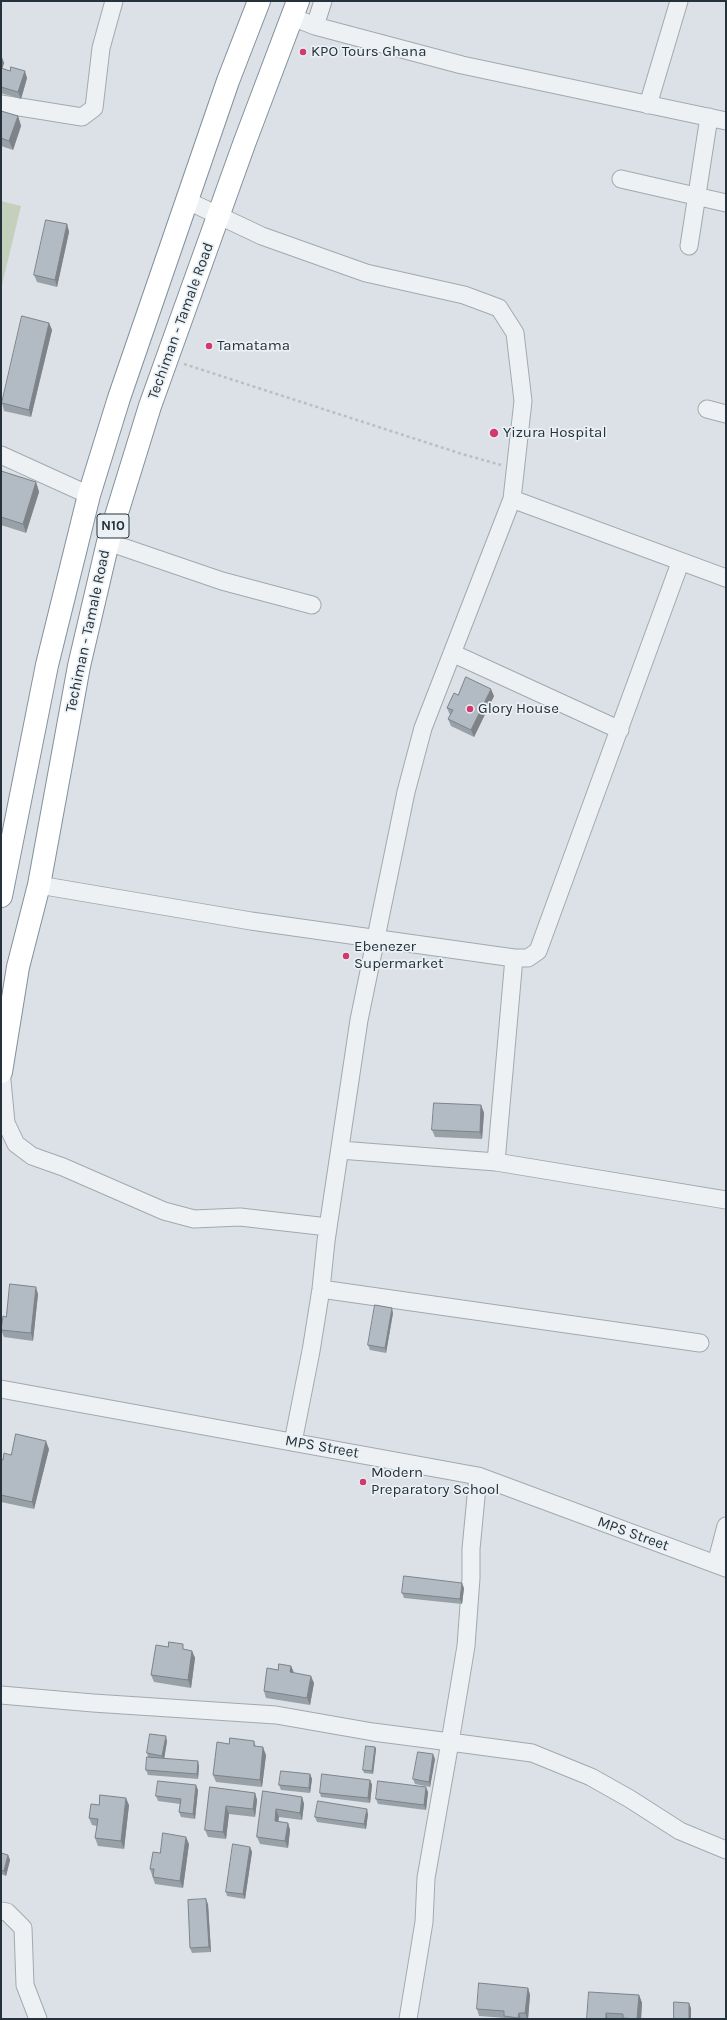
<!DOCTYPE html>
<style>
body{margin:0}
#map{position:relative;width:727px;height:2020px;overflow:hidden;background:#dbe1e6;font-family:Karla,sans-serif}
canvas{display:block}
.frame{position:absolute;inset:0;border:2px solid #25323c;pointer-events:none}
</style>
<div id="map">
<canvas width="727" height="2020"></canvas>
<div class="frame"></div>
</div>
<script>
const ctx = document.querySelector('canvas').getContext('2d');
ctx.lineJoin = 'round';
function fillPath(path, color) {
  ctx.fillStyle = color;
  ctx.fill(path, 'evenodd');
}
function stroke(path, color, width, dash) {
  ctx.strokeStyle = color;
  ctx.lineWidth = width;
  ctx.lineCap = dash ? 'butt' : 'round';
  ctx.setLineDash(dash || []);
  ctx.stroke(path);
}
function drawText(font, color, halo, rows, align = 'center') {
  ctx.font = font + ' Karla,sans-serif';
  ctx.lineWidth = 3.5;
  ctx.setLineDash([]);
  ctx.textBaseline = 'middle';
  ctx.strokeStyle = halo;
  ctx.fillStyle = color;
  for (const [text, x, y, turn = 0] of rows) {
    ctx.save();
    ctx.translate(x, y);
    ctx.rotate((+turn || 0) * Math.PI / 180);
    ctx.textAlign = isNaN(turn) ? turn : align;
    if (halo) ctx.strokeText(text, 0, 0);
    ctx.fillText(text, 0, 0);
    ctx.restore();
  }
}
fillPath(new Path2D(`
 M1,201L21,206L1,289Z`), '#c5d0bc');
const minor = new Path2D(`
 M292,17L315,26L462,65L726,121
 M315,26L323,1
 M1,104L82,117L94,108L101,48L114,1
 M648,105L679,1
 M621,179L726,203
 M188,201L262,236L366,273L464,295L499,308L515,333L523,401L512,499L726,578
 M689,246L709,117
 M707,409L726,414
 M1,455L89,495
 M108,542L222,581L312,605
 M452,653L620,730
 M39,885L251,921L514,958H528L538,951L680,563
 M1,1070L6,1123L16,1144L32,1156L63,1167L164,1211L194,1219L240,1217L328,1227
 M340,1150L496,1162L726,1200
 M496,1162L514,958
 M321,1289L700,1343
 M1,1389L478,1476L726,1568
 M293,1442L311,1351L321,1289L326,1241L359,1020L406,792L423,728L512,499
 M716,1564L726,1526
 M1,1695L93,1703L276,1715L373,1732L450,1742L466,1646L471,1578V1549L478,1476
 M1,1911L7,1912L23,1928L25,1985L38,2019
 M408,2019L424,1922L426,1878L450,1742L532,1753L591,1777L630,1799L680,1831L726,1850`);
const highway = new Path2D(`
 M1,896L47,665L89,495L119,398L228,81L259,1
 M1,1072L18,967L39,885L79,666L108,542L150,406L244,144L298,1`);
stroke(minor, '#a1a9b0', 19);
stroke(highway, '#82919d', 24);
stroke(new Path2D(`
 M184,364L462,454L501,465`), '#babfc4', 2.5, [3, 3]);
stroke(minor, '#eef1f4', 17);
stroke(highway, '#fff', 22);
fillPath(new Path2D(`
 M1,55L4,63L2,68L27,78L21,99L1,93Z
 M1,111L18,116L21,126L13,150L1,146Z
 M67,224L69,232L57,287L37,282L34,275Z
 M49,323L52,330L31,417L4,411L2,403Z
 M1,471L36,482L39,492L26,533L1,525Z
 M458,695L494,696L474,737L451,726L448,719L450,715L447,708Z
 M481,1105L484,1113L482,1139L435,1137L432,1130Z
 M38,1294L33,1341L4,1337L1,1330Z
 M393,1313L386,1353L370,1350L368,1345Z
 M49,1449L34,1509L1,1502V1459L3,1460L11,1455Z
 M464,1588L462,1604L404,1598L402,1593Z
 M185,1649L192,1651L195,1658L191,1688L154,1682L151,1675Z
 M291,1666L294,1673L314,1683L310,1705L266,1698L264,1691L278,1670Z
 M167,1741L164,1758L199,1766L198,1779L148,1775L146,1770L148,1757L147,1753Z
 M254,1741L256,1747L266,1755L262,1787L216,1782L213,1775L229,1744Z
 M375,1747L376,1749L373,1774L364,1773L363,1770Z
 M435,1759L430,1787L415,1784L413,1779Z
 M310,1774L312,1779L310,1793L281,1790L279,1785Z
 M370,1780L372,1785L370,1803L321,1797L320,1793Z
 M210,1787L255,1793L257,1800L255,1817L229,1814L226,1839L208,1837L205,1830Z
 M198,1790L195,1819L181,1817L179,1812L180,1804L158,1801L156,1796Z
 M263,1791L302,1797L304,1804L302,1820L279,1817L278,1822L288,1823L290,1830L288,1848L260,1844L257,1837Z
 M428,1792L426,1810L378,1804L376,1799Z
 M99,1805H129L124,1849L98,1846L95,1838L97,1826L92,1825L89,1818Z
 M368,1814L366,1829L317,1822L315,1817Z
 M189,1844L183,1888L155,1884L150,1869L160,1853Z
 M250,1847L252,1852L245,1899L227,1896L226,1892Z
 M1,1853L8,1855L10,1860L6,1876L1,1874Z
 M208,1904L211,1952L192,1953L190,1948Z
 M528,1988L530,1995L528,2019H505V2018L479,2016L477,2009Z
 M639,1995L642,2003L641,2019H587Z`), '#99a1a8');
fillPath(new Path2D(`
 M1,55L4,63L1,73Z
 M25,71L27,78L21,99L18,92Z
 M18,116L21,126L13,150L9,141Z
 M67,224L69,232L57,287L55,280Z
 M49,323L52,330L31,417L29,410Z
 M36,482L39,492L26,533L23,524Z
 M491,689L494,696L474,737L471,730Z
 M481,1105L484,1113L482,1139L480,1132Z
 M36,1287L38,1294L33,1341L31,1333Z
 M392,1308L393,1313L386,1353L385,1348Z
 M46,1441L49,1449L34,1509L32,1502Z
 M462,1583L464,1588L462,1604L460,1599Z
 M192,1651L195,1658L191,1688L188,1680Z
 M291,1666L294,1673L290,1672Z
 M311,1676L314,1683L310,1705L307,1698Z
 M166,1736L167,1741L164,1760L162,1756Z
 M263,1747L266,1755L262,1787L260,1780Z
 M375,1747L376,1749L373,1774L372,1771Z
 M433,1754L435,1759L430,1787L429,1782Z
 M198,1761L199,1766L198,1779L197,1774Z
 M310,1774L312,1779L310,1793L309,1788Z
 M370,1780L372,1785L370,1803L368,1798Z
 M196,1785L198,1790L195,1819L193,1814Z
 M426,1787L428,1792L426,1810L424,1805Z
 M255,1793L257,1800L255,1817L253,1809Z
 M302,1797L304,1804L302,1820L300,1813Z
 M126,1798L129,1805L124,1849L121,1841Z
 M226,1806L229,1814L226,1839L223,1832Z
 M276,1809L279,1817L277,1829L275,1821Z
 M367,1809L368,1814L366,1829L364,1824Z
 M288,1823L290,1830L288,1848L285,1841Z
 M186,1837L189,1844L183,1888L180,1881Z
 M250,1847L252,1852L245,1899L243,1894Z
 M8,1855L10,1860L6,1876L4,1871Z
 M206,1899L208,1904L211,1952L209,1947Z
 M528,1988L530,1995L528,2019H527L525,2013Z
 M639,1995L642,2003L641,2019H637Z
 M689,2003L691,2008V2019H689Z
 M519,2013L521,2019H519L518,2018Z
 M606,2013L608,2019H606Z`), '#7d8388');
const building = new Path2D(`
 M11,67L25,71L18,92L1,87V68L10,71Z
 M1,111L18,116L9,141L1,138Z
 M46,220L67,224L55,280L34,275Z
 M22,316L49,323L29,410L2,403Z
 M1,471L36,482L23,524L1,517Z
 M466,677L491,689L471,730L448,719L453,710L447,708L454,693L458,695Z
 M434,1103L481,1105L480,1132L432,1130Z
 M10,1284L36,1287L31,1333L1,1330L3,1316L6,1317Z
 M375,1305L392,1308L385,1348L368,1345Z
 M16,1434L46,1441L32,1502L1,1495V1459L3,1460L4,1453L11,1455Z
 M404,1576L462,1583L460,1599L402,1593Z
 M169,1642L183,1644V1649L192,1651L188,1680L151,1675L156,1645L168,1647Z
 M279,1664L291,1666L290,1672L311,1676L307,1698L264,1691L267,1668L278,1670Z
 M150,1734L166,1736L162,1756L147,1753Z
 M230,1738L254,1741V1746L263,1747L260,1780L213,1775L217,1742L229,1744Z
 M366,1746L375,1747L372,1771L363,1770Z
 M418,1752L433,1754L429,1782L413,1779Z
 M147,1757L198,1761L197,1774L146,1770Z
 M281,1771L310,1774L309,1788L279,1785Z
 M322,1774L370,1780L368,1798L320,1793Z
 M158,1781L196,1785L193,1814L179,1812L181,1799L156,1796Z
 M378,1781L426,1787L424,1805L376,1799Z
 M210,1787L255,1793L253,1809L226,1806L223,1832L205,1830Z
 M263,1791L302,1797L300,1813L276,1809L275,1821L288,1823L285,1841L257,1837Z
 M100,1795L126,1798L121,1841L95,1838L98,1819L89,1818L91,1804L99,1805Z
 M318,1801L367,1809L364,1824L315,1817Z
 M163,1833L186,1837L180,1881L153,1877L154,1869H150L153,1852L160,1853Z
 M233,1844L250,1847L243,1894L226,1892Z
 M1,1853L8,1855L4,1871L1,1870Z
 M206,1899L209,1947L190,1948L188,1900Z
 M479,1983L528,1988L525,2013H519L518,2018L504,2016V2011L477,2009Z
 M589,1992L639,1995L637,2019L623,2018V2014L606,2013V2019H587Z
 M674,2002L689,2003V2019H674Z`);
fillPath(building, '#b2bbc3');
stroke(building, '#7d8388', 1);
for (const [x, y, r, color] of [
 [303,52,4,"#d2396c"],
 [209,346,4,"#d2396c"],
 [494,433,5,"#d2396c"],
 [470,709,4,"#d2396c"],
 [346,956,4,"#d2396c"],
 [363,1482,4,"#d2396c"]
]) {
  const dot = new Path2D();
  dot.arc(x, y, r, 0, 2 * Math.PI);
  ctx.fillStyle = color;
  ctx.fill(dot);
  stroke(dot, '#eaf0f4', 1.5);
}
for (const [x, y, w] of [
 [113,526,32]
]) {
  const box = new Path2D();
  box.roundRect(x - w / 2, y - 12, w, 24, 3);
  ctx.fillStyle = '#eaf0f4';
  ctx.fill(box);
  stroke(box, '#25323c', 1);
}
drawText('bold 14px', '#25323c', null, [
 ["N10",113,526]
]);
drawText('15px', '#25323c', '#eaf0f4', [
 ["KPO Tours Ghana",311,52],
 ["Tamatama",217,346],
 ["Yizura Hospital",503,433],
 ["Glory House",478,709],
 ["Ebenezer",354,947],
 ["Supermarket",354,964],
 ["Modern",371,1473],
 ["Preparatory School",371,1490]
], 'left');
drawText('15px', '#25323c', '#eaf0f4', [
 ["Techiman - Tamale Road",181,321,-70],
 ["Techiman - Tamale Road",88,631,-78],
 ["MPS Street",322,1447,10],
 ["MPS Street",633,1534,20]
]);
</script>
